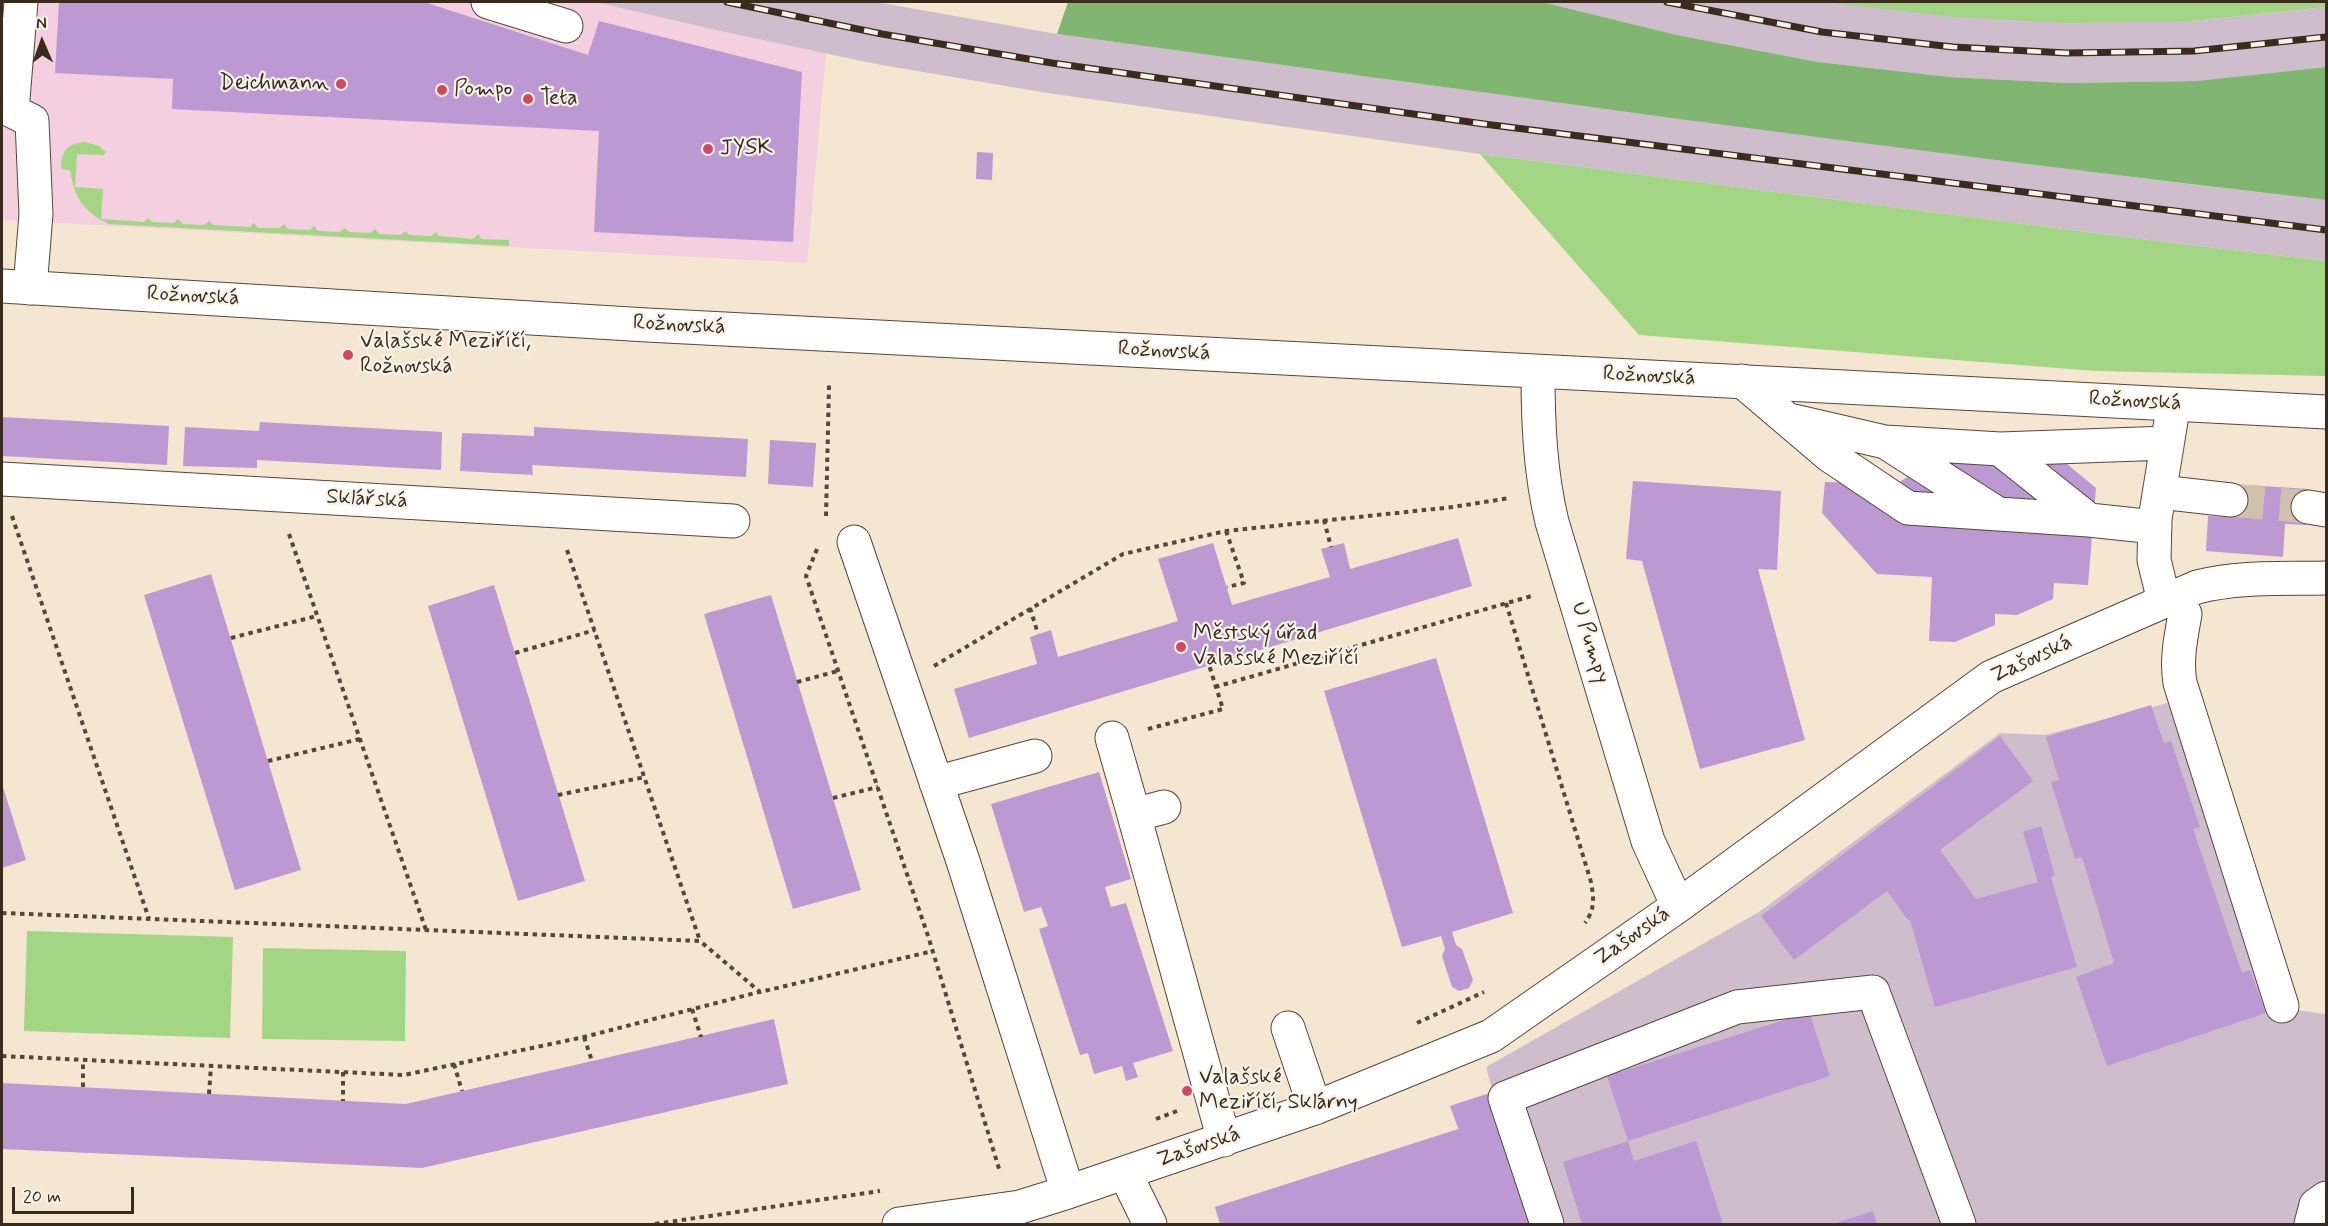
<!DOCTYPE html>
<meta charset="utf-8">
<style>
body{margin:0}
#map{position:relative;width:2328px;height:1226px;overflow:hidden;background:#f5e6d1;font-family:Mynerve,sans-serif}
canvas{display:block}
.frame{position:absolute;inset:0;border:3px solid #3b2a1e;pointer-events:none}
.north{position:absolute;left:12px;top:12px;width:60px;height:60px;-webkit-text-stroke:4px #f7f3e8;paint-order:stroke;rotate:358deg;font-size:16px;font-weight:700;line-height:24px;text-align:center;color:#3b2a1e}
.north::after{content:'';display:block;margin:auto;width:21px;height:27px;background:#3b2a1e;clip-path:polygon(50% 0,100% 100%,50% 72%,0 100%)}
.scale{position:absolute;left:12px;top:1187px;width:122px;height:27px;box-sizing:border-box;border:3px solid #3b2a1e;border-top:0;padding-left:8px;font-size:18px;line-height:21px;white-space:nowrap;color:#3b2a1e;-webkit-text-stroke:4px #f7f3e8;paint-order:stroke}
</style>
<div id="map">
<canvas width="2328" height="1226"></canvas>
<div class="frame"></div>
<div class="north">N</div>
<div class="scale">20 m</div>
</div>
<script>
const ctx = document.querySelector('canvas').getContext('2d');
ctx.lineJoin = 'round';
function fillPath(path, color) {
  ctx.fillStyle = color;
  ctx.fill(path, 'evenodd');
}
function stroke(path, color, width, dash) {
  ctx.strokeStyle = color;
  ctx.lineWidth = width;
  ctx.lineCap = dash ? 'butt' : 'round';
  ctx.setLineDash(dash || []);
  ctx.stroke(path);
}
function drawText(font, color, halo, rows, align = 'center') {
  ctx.font = font + ' Mynerve,sans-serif';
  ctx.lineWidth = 4.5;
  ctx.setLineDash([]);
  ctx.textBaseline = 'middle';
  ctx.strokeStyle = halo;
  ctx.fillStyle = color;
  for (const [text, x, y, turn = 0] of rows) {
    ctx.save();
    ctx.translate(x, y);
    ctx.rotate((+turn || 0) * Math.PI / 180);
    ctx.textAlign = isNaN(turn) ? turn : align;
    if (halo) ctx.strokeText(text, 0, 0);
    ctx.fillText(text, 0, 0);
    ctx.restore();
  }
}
fillPath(new Path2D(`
 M2,2H595L720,31L826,53L807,263L2,220Z`), '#f3cfdf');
fillPath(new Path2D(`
 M595,2H876L1057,34L1488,93L2163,181L2326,200V261L2156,241L1480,154L1047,93L876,64L720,31Z
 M1542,2H1821L2192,21L2326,7V67L2196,81L2066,83L1950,77L1818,62L1677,35Z
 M2194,696L2296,1010L2326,1014V1224H1220L1215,1207L1458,1129L1450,1106L1493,1092L1486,1067L1759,912L2000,733L2045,735Z`), '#cfbdce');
fillPath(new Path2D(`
 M1821,2H2326V7L2192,21L2067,23L1955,17Z
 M85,142L99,146L106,152L104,155L77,154L75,187L103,189L101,219L144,222L148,218L152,222L174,223L178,219L183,224L204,225L209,221L213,225L250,227L254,223L258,228H280L284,224L288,229L310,230L314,226L318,231L340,232L345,228L349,232L370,233L375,229L379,234L401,235L405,231L409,235L431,236L436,232L439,236L473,239L478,234L482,239L509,240V246L109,224C84,213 74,196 70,170L61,169C61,152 67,143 85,142Z
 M1480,154L2156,241L2326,261V376L2096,371L1639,335Z
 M27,931L233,937L230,1038L24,1031Z
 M263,948L406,951L405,1041L262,1039Z`), '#a2d584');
fillPath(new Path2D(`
 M1068,2H1542L1677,35L1818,62L1950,77L2066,83L2196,81L2326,67V200C1902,151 1479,92 1057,34Z`), '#81b672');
fillPath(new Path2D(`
 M59,2H424L588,55L599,21L802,72L793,242L594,232L599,131L172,109L173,79L55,73Z
 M977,152L993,153L992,180L976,179Z
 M2,417L169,426L167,465L2,456Z
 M260,422L442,432L441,470L257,460V468L183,466L185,427L259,431Z
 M534,427L748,439L746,477L532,465L533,475L460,471L462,433L534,436Z
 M770,440L816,443L813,487L768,484Z
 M1935,458L2067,464L2096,488L2088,585L2054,583L2053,599L2017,615L1995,614V625L1955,642L1929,641L1932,577L1877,574L1822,513L1825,482L1897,484Z
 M1633,481L1781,491L1777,570L1758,569L1805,740L1700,769L1642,561L1626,559Z
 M2231,484L2309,489L2307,525L2285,524L2283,557L2206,551L2208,516L2229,517Z
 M1458,538L1472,586L969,738L954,689L1037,664L1030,637L1051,630L1058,657L1178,621L1158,559L1213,543L1232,605L1330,577L1321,549L1344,543L1350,569Z
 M211,574L301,870L235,890L144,595Z
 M494,585L585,881L518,901L428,606Z
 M771,595L861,890L793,909L704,614Z
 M1436,658L1513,913L1452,932L1456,945L1462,949L1473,980L1469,988L1459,991L1452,987L1442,956L1445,949L1441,936L1402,947L1324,691Z
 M2151,705L2164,743L2171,741L2200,827L2193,829L2242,973L2250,970L2266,1013L2107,1066L2076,977L2114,963L2082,857L2075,859L2051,782L2059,780L2046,737Z
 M2000,736L2033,781L1940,850L1976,899L2038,882L2023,832L2041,826L2055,876L2051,877L2077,967L1935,1007L1910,920H1908L1887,891L1794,960L1761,916Z
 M1099,772L1131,879L1105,887L1111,907L1126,903L1173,1051L1133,1063L1138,1077L1126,1081L1122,1066L1094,1074L1088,1053L1080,1055L1039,929L1048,926L1041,907L1024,912L991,804Z
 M2,784L26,860L2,868Z
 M1809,1012L1830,1076L1628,1141L1607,1076Z
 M774,1019L788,1084L422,1168L2,1149V1083L406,1104Z
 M1493,1092L1536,1224H1220L1215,1207L1459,1129L1450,1106Z
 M1628,1141L1634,1161L1696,1141L1723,1224H1582L1563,1162Z
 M1873,1211L1877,1224H1833Z`), '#bc99d2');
stroke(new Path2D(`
 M2231,500L2308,507`), '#d0c0ad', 33, [33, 16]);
const minor = new Path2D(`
 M488,2L566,26
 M2,106L32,121L36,214L30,288
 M12,111L21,2
 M1538,372C1538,423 1540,472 1552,522L1648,841L1678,906
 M1742,381L1829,455L1908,508L2089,520L2155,527
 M1794,421L1885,442L2000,449L2167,443
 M1887,443L1995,512
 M2000,449L2089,520
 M2,479L733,521
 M2160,492L2231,500
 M2308,507L2326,510
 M854,542L963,861L1068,1192
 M2164,601L2154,560L2155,519L2171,421
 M2185,614C2181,637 2176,659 2180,683L2282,1006
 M1112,738L1134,815
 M936,783L1035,756
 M1164,807L1134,815L1224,1140
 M1288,1028L1315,1108
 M1125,1173L1150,1224
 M899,1224L1020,1207L1068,1192L1315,1108L1491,1036L1678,906L1991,677L2197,587C2240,576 2283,579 2326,578
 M1547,1224L1505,1098L1737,1007L1873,992L1959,1224
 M2311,1224L2316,1205L2326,1198`);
const major = new Path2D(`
 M2,286L647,325L2326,412`);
stroke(minor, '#574639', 35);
stroke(major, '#574639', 35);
stroke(new Path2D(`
 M12,516L149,919
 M826,516L829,385
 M1324,520L1331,547
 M1226,531L1244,583L1227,587
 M289,534L426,930
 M817,549L806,576L929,939L1000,1172
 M567,550L700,941
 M1506,603L1591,882C1594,899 1595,909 1585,923
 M1030,608L1038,634
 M231,638L317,616
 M515,653L595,630
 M934,666L1123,554L1226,531L1453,507L1510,498
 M797,682L838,671
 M1215,687L1535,595
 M1148,729L1223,709L1209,665
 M268,761L360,739
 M558,795L645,777
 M833,798L878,787
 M2,913L700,941L760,992L933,951
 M692,1009L701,1037
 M1417,1023L1484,992
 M584,1037L592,1061
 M2,1056L404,1075L584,1037L759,992
 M454,1064L462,1091
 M343,1072V1101
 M1248,1084L1267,1079
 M83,1087V1060
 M209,1094L211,1066
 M1156,1119L1177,1111
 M655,1224L880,1191`), '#574639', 4, [4.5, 4.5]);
stroke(minor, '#fff', 33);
stroke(major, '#fff', 33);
const rail = new Path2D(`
 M727,2L882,34L1052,63L1484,124L2326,230
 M1667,2L1822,32L1953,47L2067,53L2194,51L2326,37`);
stroke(rail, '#3b2a1e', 7);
stroke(rail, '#f7f3e8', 4.5, [14]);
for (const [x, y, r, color] of [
 [341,84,6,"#d1495b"],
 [442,90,6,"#d1495b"],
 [528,99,6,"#d1495b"],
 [708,149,6,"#d1495b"],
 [348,355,6,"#d1495b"],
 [1181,647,6,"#d1495b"],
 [1187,1091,6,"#d1495b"]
]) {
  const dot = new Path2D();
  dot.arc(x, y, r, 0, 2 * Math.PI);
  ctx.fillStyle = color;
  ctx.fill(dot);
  stroke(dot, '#f7f3e8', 2);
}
drawText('22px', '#3b2a1e', '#f7f3e8', [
 ["Deichmann",329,84,"right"],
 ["Pompo",454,90],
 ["Teta",540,99],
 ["JYSK",720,149],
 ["Valašské Meziříčí,",360,342],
 ["Rožnovská",360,367],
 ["Městský úřad",1193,634],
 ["Valašské Meziříčí",1193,659],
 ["Valašské",1199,1078],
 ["Meziříčí, Sklárny",1199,1103]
], 'left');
drawText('22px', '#3b2a1e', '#f7f3e8', [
 ["Rožnovská",193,297,3],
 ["Rožnovská",679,326,3],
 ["Rožnovská",1164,352,3],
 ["Rožnovská",1649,377,3],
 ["Rožnovská",2135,402,3],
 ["Sklářská",367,500,3],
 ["U Pumpy",1589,643,73],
 ["Zašovská",2032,660,-25],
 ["Zašovská",1633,937,-35],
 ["Zašovská",1199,1148,-19]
]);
</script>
